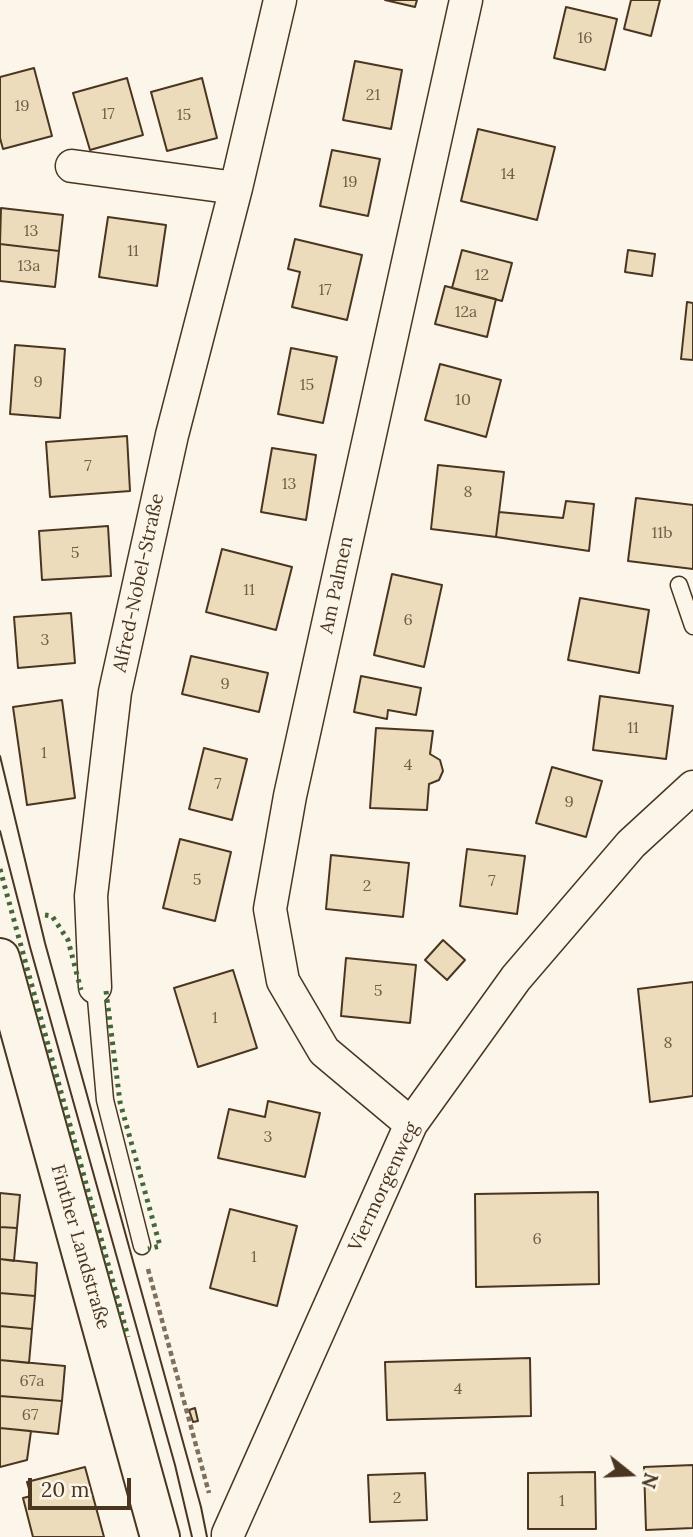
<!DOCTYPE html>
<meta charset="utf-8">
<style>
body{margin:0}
#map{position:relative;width:693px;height:1537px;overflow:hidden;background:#fbf6e9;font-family:Lora,serif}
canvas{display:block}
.north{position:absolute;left:595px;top:1439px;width:70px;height:70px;-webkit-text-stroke:5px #fbf6e9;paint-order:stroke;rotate:108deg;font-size:19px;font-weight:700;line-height:28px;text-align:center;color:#4a3520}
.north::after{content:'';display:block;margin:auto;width:24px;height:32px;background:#4a3520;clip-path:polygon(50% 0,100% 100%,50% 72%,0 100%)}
.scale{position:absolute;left:28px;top:1478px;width:103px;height:32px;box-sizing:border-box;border:4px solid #4a3520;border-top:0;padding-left:9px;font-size:21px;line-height:24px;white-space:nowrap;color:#4a3520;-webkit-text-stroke:5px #fbf6e9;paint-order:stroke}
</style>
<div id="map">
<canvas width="693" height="1537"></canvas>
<div class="north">N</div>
<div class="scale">20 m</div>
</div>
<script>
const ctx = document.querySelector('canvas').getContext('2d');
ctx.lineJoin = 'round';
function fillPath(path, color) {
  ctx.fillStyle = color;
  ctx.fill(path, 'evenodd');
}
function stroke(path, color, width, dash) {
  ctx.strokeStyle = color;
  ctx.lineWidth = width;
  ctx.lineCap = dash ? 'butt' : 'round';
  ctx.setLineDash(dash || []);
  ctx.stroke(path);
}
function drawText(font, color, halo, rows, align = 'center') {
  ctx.font = font + ' Lora,serif';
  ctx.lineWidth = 5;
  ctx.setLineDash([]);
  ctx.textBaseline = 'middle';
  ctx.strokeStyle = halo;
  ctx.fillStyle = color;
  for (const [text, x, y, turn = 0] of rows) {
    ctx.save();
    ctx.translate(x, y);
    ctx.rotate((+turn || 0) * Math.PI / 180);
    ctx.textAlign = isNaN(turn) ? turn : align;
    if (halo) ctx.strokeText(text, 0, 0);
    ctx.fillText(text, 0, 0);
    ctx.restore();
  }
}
const building = new Path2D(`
 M385,0H417L415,7Z
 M631,0H660L651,36L624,29Z
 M566,7L617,19L605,70L554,58Z
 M355,61L402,70L391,129L343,120Z
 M34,68L52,136L3,149L0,138V77Z
 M127,78L143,135L90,150L73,93Z
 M202,78L217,138L167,151L151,92Z
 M478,129L555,147L537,220L461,201Z
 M332,150L380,159L368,216L320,206Z
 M1,208L63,215L59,251L0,244Z
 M108,217L166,225L157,286L99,277Z
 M295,239L362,255L347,320L292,307L300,272L288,269Z
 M0,244L59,251L55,287L0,281Z
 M462,250L512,263L502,301L452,288Z
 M628,250L655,254L652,276L625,272Z
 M445,286L496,299L487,337L435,324Z
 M687,302L693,303V360L681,359Z
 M15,345L65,349L60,418L10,414Z
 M291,348L337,357L323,423L278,414Z
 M440,364L501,380L486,437L425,420Z
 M127,436L130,491L50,497L46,442Z
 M272,448L316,455L306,520L261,512Z
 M438,465L504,472L496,537L431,529Z
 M636,498L693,505V569L628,561Z
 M566,501L594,504L589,551L496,537L499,512L563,518Z
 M108,526L111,576L42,580L39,531Z
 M222,549L292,567L276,630L206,612Z
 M392,574L442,585L424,667L374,655Z
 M580,598L649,610L639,673L568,660Z
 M71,613L75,663L18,668L14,617Z
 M191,656L268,673L259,712L182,694Z
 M361,676L421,688L416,715L388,710L387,719L354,712Z
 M600,696L673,706L666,759L593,750Z
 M62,700L75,798L27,805L13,707Z
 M376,728L433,731L430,754L440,760L443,771L439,780L429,784L427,810L370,808Z
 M204,748L247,759L232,820L189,809Z
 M552,767L602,781L586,837L536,823Z
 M180,839L231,852L215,921L163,908Z
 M467,849L525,856L517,914L460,906Z
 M331,855L409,863L403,917L326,909Z
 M443,940L465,960L447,980L425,960Z
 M346,958L416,965L410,1023L341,1016Z
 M233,970L257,1048L198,1067L174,988Z
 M693,982V1096L650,1102L638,989Z
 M268,1101L320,1113L305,1177L218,1158L229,1109L265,1117Z
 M598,1192L599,1284L476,1287L475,1194Z
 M0,1193L20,1195L17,1228L0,1227Z
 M230,1209L297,1226L277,1306L210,1288Z
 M0,1227L17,1228L14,1261L0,1259Z
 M0,1259L37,1263L35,1296L0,1293Z
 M0,1293L35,1296L32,1329L0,1326Z
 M0,1326L32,1329L29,1363L0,1360Z
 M530,1358L531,1416L387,1420L385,1362Z
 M0,1360L65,1366L62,1401L0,1396Z
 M0,1396L62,1401L58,1434L0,1428Z
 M195,1408L198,1421L193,1422L189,1410Z
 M0,1428L31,1431L27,1460L0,1467Z
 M693,1465V1528L646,1530L644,1467Z
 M85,1467L104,1537H33L23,1498L31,1496L27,1482Z
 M595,1472L596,1529H528V1473Z
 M425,1473L427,1520L370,1522L368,1475Z`);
fillPath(building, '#ecdcbc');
stroke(building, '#4a3520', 2);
const lane = new Path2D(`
 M679,585L693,626
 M95,987L105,1100L142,1246`);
const street = new Path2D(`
 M72,166L236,188
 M95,987L91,896L115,692L172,435L236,188L280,0
 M411,1124L324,1051L283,981L270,909L290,796L466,0
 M228,1537V1534L411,1124L516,978L631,844L693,787`);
const secondary = new Path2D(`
 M0,958L160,1537`);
stroke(lane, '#4a3520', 19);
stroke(street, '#4a3520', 35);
stroke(secondary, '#4a3520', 42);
stroke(new Path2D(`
 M148,1269L209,1493`), '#7f6f5c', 4.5, [5, 3.5]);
stroke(lane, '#fbf6e9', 16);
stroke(street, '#fbf6e9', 32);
stroke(secondary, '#fbf6e9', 38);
stroke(new Path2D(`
 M0,756L45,943L201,1507L207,1537
 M0,831L30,947L175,1465L192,1537`), '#4a3520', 2);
stroke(new Path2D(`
 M0,869L128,1337
 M45,915L52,916L68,940L81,990
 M106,991L120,1102L160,1246L148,1249`), '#436837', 5, [3.5, 5]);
drawText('16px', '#725f47', null, [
 ["16",585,38],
 ["21",373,95],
 ["19",22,106],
 ["17",108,114],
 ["15",184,115],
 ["14",508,174],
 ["19",350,182],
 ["13",31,231],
 ["11",133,251],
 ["13a",29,266],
 ["12",482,275],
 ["17",325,290],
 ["12a",466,312],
 ["9",38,382],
 ["15",307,385],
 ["10",463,400],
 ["7",88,466],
 ["13",289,484],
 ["8",468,492],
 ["11b",662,533],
 ["5",75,553],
 ["11",249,590],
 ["6",408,620],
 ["3",45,640],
 ["9",225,684],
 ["11",633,728],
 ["1",44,753],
 ["4",408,765],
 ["7",218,784],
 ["9",569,802],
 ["5",197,880],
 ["7",492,881],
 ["2",367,886],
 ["5",378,991],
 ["1",215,1018],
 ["8",668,1043],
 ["3",268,1137],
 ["6",537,1239],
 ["1",254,1257],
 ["67a",32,1381],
 ["4",458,1389],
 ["67",30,1415],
 ["2",397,1498],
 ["1",562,1501]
]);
drawText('19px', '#4a3520', '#fbf6e9', [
 ["Alfred-Nobel-Straße",139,583,-78],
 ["Am Palmen",337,585,-78],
 ["Viermorgenweg",384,1187,-65],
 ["Finther Landstraße",80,1247,74]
]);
</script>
